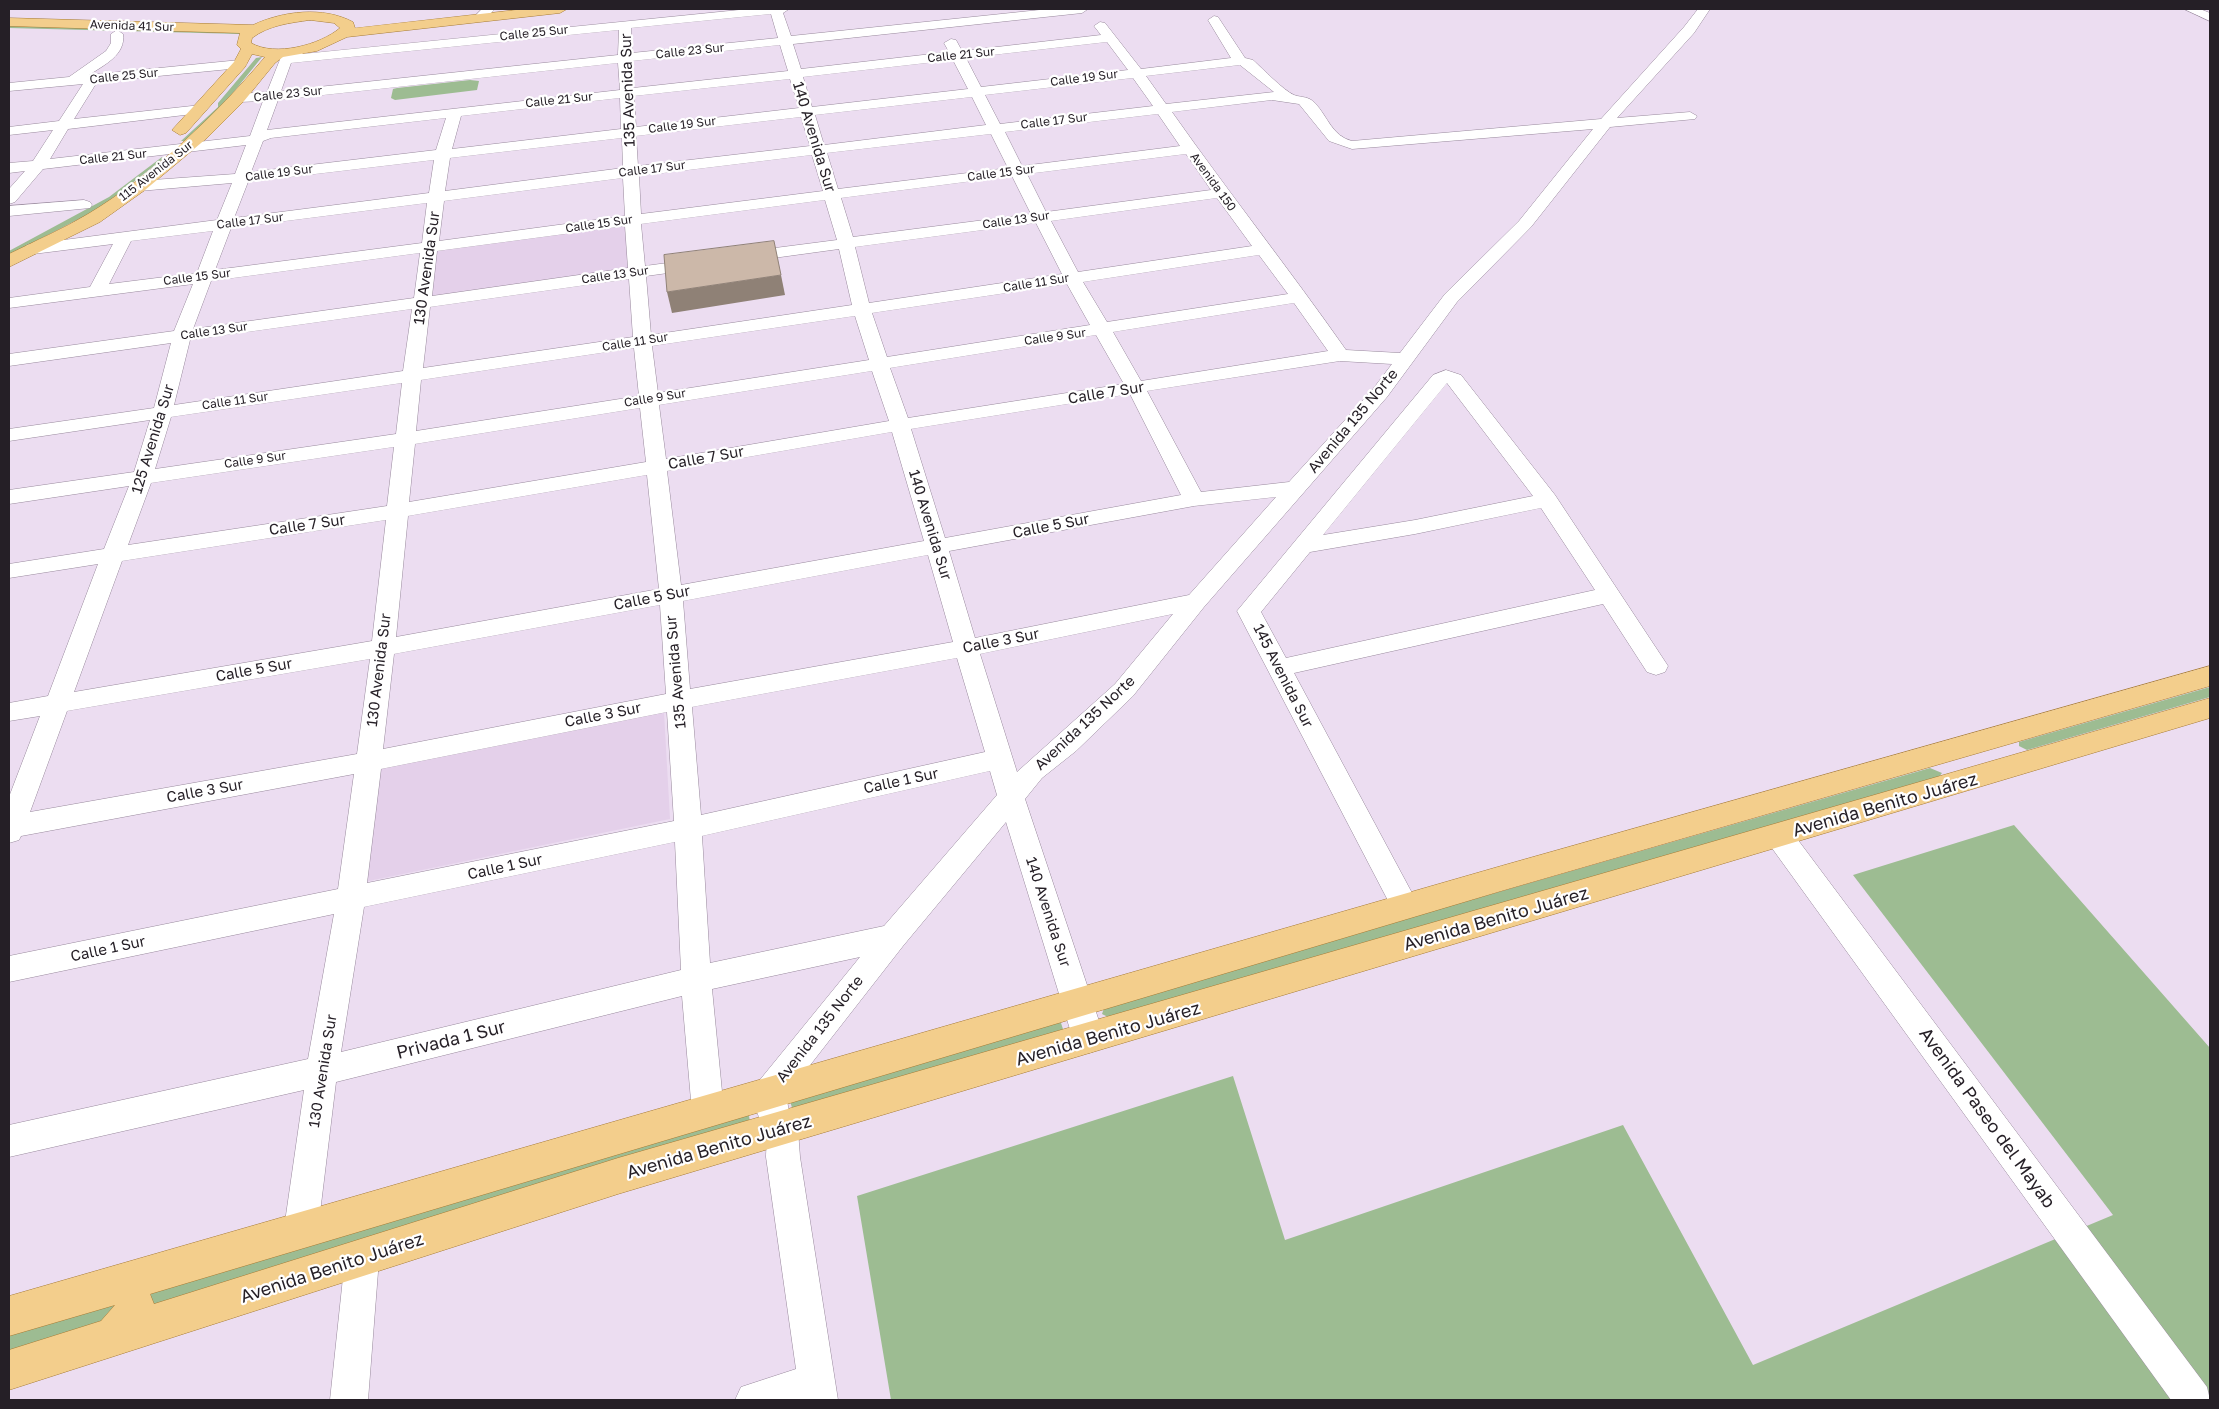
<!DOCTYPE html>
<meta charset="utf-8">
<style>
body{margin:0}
#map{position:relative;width:2219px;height:1409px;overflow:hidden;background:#ecddf1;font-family:"Golos Text",sans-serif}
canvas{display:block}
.frame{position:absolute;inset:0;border:10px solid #251f26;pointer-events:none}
</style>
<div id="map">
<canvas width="2219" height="1409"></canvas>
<div class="frame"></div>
</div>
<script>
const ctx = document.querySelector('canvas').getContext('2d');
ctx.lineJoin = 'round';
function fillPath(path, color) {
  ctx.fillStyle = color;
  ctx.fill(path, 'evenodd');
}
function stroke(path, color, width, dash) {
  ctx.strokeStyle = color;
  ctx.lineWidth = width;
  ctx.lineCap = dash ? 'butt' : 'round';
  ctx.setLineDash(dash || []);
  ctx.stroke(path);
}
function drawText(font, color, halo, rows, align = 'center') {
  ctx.font = font + ' "Golos Text",sans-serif';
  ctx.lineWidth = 4.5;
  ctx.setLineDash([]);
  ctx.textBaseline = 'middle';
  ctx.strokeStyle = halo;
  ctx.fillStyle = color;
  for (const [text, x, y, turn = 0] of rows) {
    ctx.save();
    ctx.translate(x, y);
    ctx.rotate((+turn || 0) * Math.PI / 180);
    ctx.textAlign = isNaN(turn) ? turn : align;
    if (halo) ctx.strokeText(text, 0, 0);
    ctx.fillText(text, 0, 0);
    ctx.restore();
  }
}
fillPath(new Path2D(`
 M629,223L632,270L429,297L436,248Z
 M664,712L670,819L359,883L376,768Z`), '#e4d0ea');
fillPath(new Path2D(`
 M9,25L238,32L240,34L9,28Z
 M262,57L224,104L185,141H181L218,107V103L256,58Z
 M470,80L479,81L477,90L395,100L391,98L393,89L397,88Z
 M162,157L164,158L102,207L9,255V251L109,197Z
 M2210,687V697L2027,750L2019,746V742Z
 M1930,768L1942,773L1938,778L1108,1017L1102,1014L1105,1005Z
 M2014,825L2210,1048V1400H891L857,1196L1233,1076L1285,1240L1623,1125L1753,1365L2113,1215L1853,875Z
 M1047,1021L1061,1023L1063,1029L1060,1037L793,1111L790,1101Z
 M743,1110L749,1116L750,1122L146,1311L151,1294L150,1287Z
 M117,1296L122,1308L111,1320L9,1352V1330Z`), '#9dbc92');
const minor = new Path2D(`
 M482,9H495L484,20H476L474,17Z
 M749,9H789L783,13L791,36L1049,9H1088L1082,13L793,44L801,69L949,52L944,43L951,39L956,40L962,51L1101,35L1094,26L1100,22L1105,23L1141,69L1231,58L1208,20L1214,16L1218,17L1245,58L1253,60C1263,69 1283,90 1294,95C1303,98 1308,96 1315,103C1328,117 1332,136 1352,141L1601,119L1684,27L1698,9H1710L1694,33L1617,118L1690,112L1697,116L1695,119L1610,127L1531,227L1457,302L1387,397L1204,607L1133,696L1076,751L1042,778L1025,799L1105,1039L1100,1049L1089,1053L1078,1049L1073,1039L1006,822L903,946L786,1096L789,1111L798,1130L800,1157L838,1400H735L741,1387L796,1369L766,1157C766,1150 768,1140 766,1133C759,1113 748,1105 759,1081L860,957L712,989L724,1112L719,1123L708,1127L697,1123L692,1112L682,996L336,1082L318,1229L313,1241L301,1246L289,1241L284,1229L304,1090L9,1157V1125L308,1059L334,914L9,982V956L338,889L354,774L21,836L19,840L9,843V797L40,716L9,721V703L48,696L98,564L9,578V564L104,549L129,486L9,504V490L134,472L150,420L9,441V429L154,408L171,343L9,366V354L174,331L193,284L9,308V298L90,287L113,244L33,254L27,253L25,249L27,245L33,244L217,220L232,183L139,191L131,186L139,181L235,174L246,145L43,169L15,202L9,204V189L25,171L9,173V163L33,161L53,130L9,135V127L59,121L83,84L9,91V83L69,77L106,51L111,43V34L117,30L123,34C126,55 104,65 89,75L240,60L247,64L240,68L97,82L74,119L201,105L208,109L201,113L68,129L50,159L250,136L263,101L239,102L232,98L239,94L267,92L281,57L298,47L305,51L302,54ZM771,14L778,38L632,53L631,28ZM619,30L618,55L281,91L291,63ZM1107,42L1128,70L981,87L966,58ZM780,45L788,71L633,88L632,61ZM953,60L968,89L812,107L803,77ZM618,63L620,90L267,130L278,100ZM1240,65L1274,92L1166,104L1146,76ZM1133,78L1153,106L1000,124L985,95ZM790,79L799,108L636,127L634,96ZM972,97L986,125L824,145L815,115ZM620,98L621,129L452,149L461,116ZM1272,100L1299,104L1329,141L1352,149L1593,129L1519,221L1445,294L1400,353L1346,350C1290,270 1229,193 1172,112ZM1158,114L1180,146L1022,166L1005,132ZM801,117L810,146L638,166L636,136ZM446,118L436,150L251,172L263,141L271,138ZM991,134L1008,168L838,189L827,153ZM622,138L623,168L445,191L450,158ZM1186,154L1211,190L1046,212L1027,174ZM812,155L823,191L641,214L639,176ZM434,160L429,193L234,218L248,182ZM1012,176L1031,214L853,237L841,198ZM623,178L625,216L439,241L444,201ZM1217,198L1252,246L1078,272L1051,221ZM825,200L837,240L744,252L738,253L736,257L738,261L744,262L839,249L852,305L651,335L646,276L697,269L703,268L706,264L703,260L697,259L645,266L641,224ZM427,203L422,243L215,270L231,228ZM1036,223L1062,274L869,303L855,247ZM625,226L628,268L432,296L437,251ZM213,231L197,273L109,284L131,241ZM420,253L414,298L193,329L211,281ZM1259,255L1288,294L1107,322L1083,282ZM629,279L633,337L423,368L430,307ZM1067,284L1090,325L887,357L872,313ZM1294,303L1328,351L1141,381L1113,332ZM412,309L403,371L174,405L190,340ZM855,316L869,360L658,393L652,346ZM1096,335L1124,384L908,418L890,368ZM634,348L639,396L416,431L421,380ZM1340,361L1392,364L1373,389L1289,482L1201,492L1147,391ZM872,371L889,421L666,459L659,405ZM402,383L396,434L155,469L171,417ZM1130,394L1181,495L945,538L911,429ZM640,408L646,462L409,502L415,444ZM892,432L924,541L681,585L667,471ZM394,447L387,506L128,545L151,483ZM647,475L659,589L396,637L408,516ZM1276,497L1189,595L975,638L949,551L1194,506ZM386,520L372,641L74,692L122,561ZM928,555L953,642L690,689L683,601ZM660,605L666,694L383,749L394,654ZM1173,614L1115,684L1017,772L980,654ZM957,658L985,752L701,815L692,707ZM370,659L357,754L30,812L67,711ZM667,712L674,821L367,883L381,769ZM990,771L997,795L884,926L710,963L702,836ZM675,842L681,970L341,1052L364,907Z
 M2184,9H2200L2210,13V21Z
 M84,200L90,202L92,205L90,208L9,216V206Z
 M1446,370L1461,375L1555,495L1668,666L1665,672L1656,675L1647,672L1603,604L1294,673L1419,906L1415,914L1405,918L1395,914L1237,611L1433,375ZM1447,383L1533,496L1415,520L1323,535ZM1541,508L1595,590L1286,658L1261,612L1310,552L1415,534Z
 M1779,825L1789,828L2207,1387L2210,1400H2171L1769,844L1765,836L1769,828Z
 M362,1242L374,1247L379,1259L368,1400H330L345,1259L350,1247Z`);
const major = new Path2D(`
 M525,9H567L560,13L347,37L317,51L283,57L275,63L244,101L207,138L145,190L100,222L9,267V254C35,241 63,229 88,214C153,175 216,115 265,57L252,54L245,67L186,133L180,135L172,130L234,62L241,49L237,45L240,33L9,26V18L253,25C283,11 323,6 353,22L355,28ZM310,20L334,23L340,28C320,45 275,57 251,43L252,38C269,25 290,23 310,20Z
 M2210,666V686L1501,891L150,1294L154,1304L618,1158L2210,698V718L618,1194L9,1390V1350L101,1321L115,1305L9,1336V1296L1501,866Z`);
stroke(minor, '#98899c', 1);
stroke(major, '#a67b36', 1);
fillPath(minor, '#fff');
fillPath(major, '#f3ce8c');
fillPath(new Path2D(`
 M781,275L785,295L672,313L667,292Z`), '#8f8176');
const building = new Path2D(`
 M774,241L781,275L667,292L664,255Z`);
fillPath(building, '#ccb8a9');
stroke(building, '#8f8176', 1);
drawText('12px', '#251f26', '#fff', [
 ["Avenida 41 Sur",132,26,2],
 ["Calle 25 Sur",534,33,-6],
 ["Calle 23 Sur",690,51,-6],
 ["Calle 21 Sur",961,55,-6],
 ["Calle 25 Sur",124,76,-6],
 ["Calle 19 Sur",1084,78,-7],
 ["Calle 23 Sur",288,94,-6],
 ["Calle 21 Sur",559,100,-6],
 ["Calle 17 Sur",1054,121,-7],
 ["Calle 19 Sur",682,125,-7],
 ["Calle 21 Sur",113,157,-6],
 ["Calle 17 Sur",652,169,-7],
 ["115 Avenida Sur",156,171,-38],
 ["Calle 19 Sur",279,173,-7],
 ["Calle 15 Sur",1001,173,-7],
 ["Avenida 150",1213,182,54],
 ["Calle 13 Sur",1016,220,-8],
 ["Calle 17 Sur",250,221,-7],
 ["Calle 15 Sur",599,224,-8],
 ["Calle 13 Sur",615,275,-8],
 ["Calle 15 Sur",197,277,-7],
 ["Calle 11 Sur",1036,283,-9],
 ["Calle 13 Sur",214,331,-8],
 ["Calle 9 Sur",1055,337,-8],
 ["Calle 11 Sur",635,342,-9],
 ["Calle 9 Sur",655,398,-9],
 ["Calle 11 Sur",235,401,-8],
 ["Calle 9 Sur",255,460,-8]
]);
drawText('15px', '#251f26', '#fff', [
 ["135 Avenida Sur",628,90,-92],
 ["140 Avenida Sur",814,137,73],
 ["130 Avenida Sur",427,268,-82],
 ["Calle 7 Sur",1106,393,-9],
 ["Avenida 135 Norte",1353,421,-50],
 ["125 Avenida Sur",153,439,-73],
 ["Calle 7 Sur",706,458,-10],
 ["Calle 7 Sur",307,525,-8],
 ["140 Avenida Sur",930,525,73],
 ["Calle 5 Sur",1051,526,-11],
 ["Calle 5 Sur",652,598,-11],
 ["Calle 3 Sur",1001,641,-11],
 ["Calle 5 Sur",254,670,-10],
 ["130 Avenida Sur",379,670,-83],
 ["135 Avenida Sur",676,672,-95],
 ["145 Avenida Sur",1283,676,63],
 ["Calle 3 Sur",603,715,-11],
 ["Avenida 135 Norte",1085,723,-43],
 ["Calle 1 Sur",901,781,-12],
 ["Calle 3 Sur",205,791,-10],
 ["Calle 1 Sur",505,867,-12],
 ["140 Avenida Sur",1048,912,72],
 ["Calle 1 Sur",108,949,-12],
 ["Avenida 135 Norte",820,1029,-52],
 ["130 Avenida Sur",323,1071,-81]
]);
drawText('18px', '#251f26', '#fff', [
 ["Avenida Benito Juárez",1885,805,-16],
 ["Avenida Benito Juárez",1496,919,-16],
 ["Avenida Benito Juárez",1108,1034,-16],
 ["Privada 1 Sur",451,1040,-14],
 ["Avenida Paseo del Mayab",1987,1118,54],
 ["Avenida Benito Juárez",719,1147,-16],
 ["Avenida Benito Juárez",332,1268,-18]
]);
</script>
